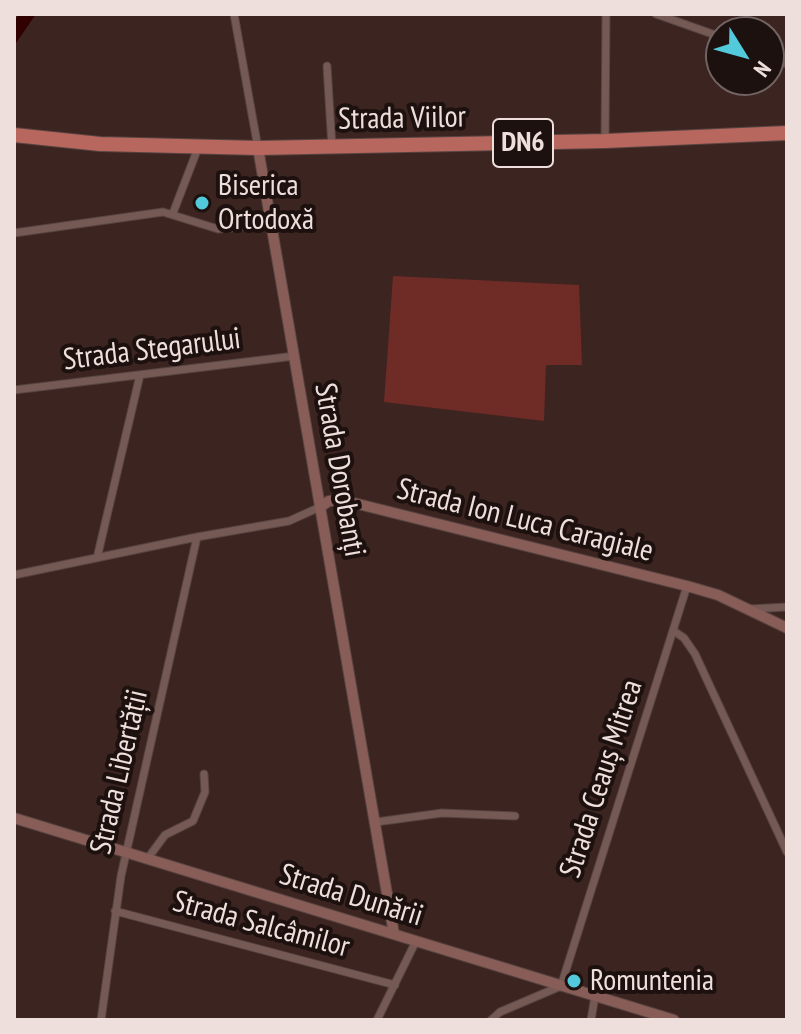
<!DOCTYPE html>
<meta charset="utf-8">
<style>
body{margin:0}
#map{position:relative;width:801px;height:1034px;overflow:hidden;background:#3c2421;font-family:"PT Sans Narrow",sans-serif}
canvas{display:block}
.frame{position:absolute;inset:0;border:16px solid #efdfdc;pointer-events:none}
.north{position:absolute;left:705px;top:16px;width:80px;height:80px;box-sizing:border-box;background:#1c110f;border:2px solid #706361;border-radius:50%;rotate:127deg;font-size:22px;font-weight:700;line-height:32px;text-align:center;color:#efdfdc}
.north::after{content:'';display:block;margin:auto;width:28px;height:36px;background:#53cadc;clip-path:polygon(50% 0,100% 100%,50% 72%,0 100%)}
</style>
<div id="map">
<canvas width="801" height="1034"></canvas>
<div class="frame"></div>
<div class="north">N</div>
</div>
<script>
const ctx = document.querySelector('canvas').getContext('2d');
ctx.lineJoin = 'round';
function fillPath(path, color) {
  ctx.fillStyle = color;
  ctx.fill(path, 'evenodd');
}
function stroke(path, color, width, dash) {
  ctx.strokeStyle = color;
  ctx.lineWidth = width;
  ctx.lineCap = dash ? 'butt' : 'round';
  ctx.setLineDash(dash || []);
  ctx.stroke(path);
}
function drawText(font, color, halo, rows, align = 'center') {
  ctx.font = font + ' "PT Sans Narrow",sans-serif';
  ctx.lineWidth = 8;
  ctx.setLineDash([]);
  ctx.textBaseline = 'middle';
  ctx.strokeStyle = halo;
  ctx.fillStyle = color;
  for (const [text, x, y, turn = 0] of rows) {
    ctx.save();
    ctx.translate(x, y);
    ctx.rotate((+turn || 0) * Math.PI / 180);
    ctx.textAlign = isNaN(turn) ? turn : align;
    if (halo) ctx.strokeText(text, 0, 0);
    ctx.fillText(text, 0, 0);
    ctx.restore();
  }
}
fillPath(new Path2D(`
 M393,276L579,285L582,365H546L544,421L384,402Z`), '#6f2b25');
fillPath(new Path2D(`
 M19,14H36L14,46V21Z`), '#310000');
const street = new Path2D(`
 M234,14L258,148
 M656,14L721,37
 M769,57L787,64
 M327,66L332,147
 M605,141L606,14
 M173,213L198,148
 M14,233L163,212L218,229L271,224
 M14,390L295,356
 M97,558L140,375
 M14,575L197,537L289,521L320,507
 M749,609L787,607
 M674,631L684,638L695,654L787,852
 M376,822L442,813L515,816
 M148,858L165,835L193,821L205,792L204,774
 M115,911L395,985
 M101,1020L121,876L197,537
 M377,1020L416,941
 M491,1020L500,1012L561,986L687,586
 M591,1020L595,996`);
const secondary = new Path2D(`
 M258,148L394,934
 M320,507L329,501L342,500L687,586L718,595L787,628
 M14,818L674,1020`);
const highway = new Path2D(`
 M14,135L100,144L258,148L605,141L787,133`);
stroke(street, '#574441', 9);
stroke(secondary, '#574441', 12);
stroke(highway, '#574441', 16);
stroke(street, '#755955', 7);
stroke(secondary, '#895d57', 10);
stroke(highway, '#b7675d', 14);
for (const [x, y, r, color] of [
 [202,203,8,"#53cadc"],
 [574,981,8,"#53cadc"]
]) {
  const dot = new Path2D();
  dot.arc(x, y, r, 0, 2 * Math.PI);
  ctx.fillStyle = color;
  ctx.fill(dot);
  stroke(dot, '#1c110f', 3);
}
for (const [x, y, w] of [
 [523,143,60]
]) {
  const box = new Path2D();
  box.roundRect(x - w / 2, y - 24, w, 48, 6);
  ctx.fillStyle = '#1c110f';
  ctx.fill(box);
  stroke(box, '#efdfdc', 2);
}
drawText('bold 28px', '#efdfdc', null, [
 ["DN6",523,143]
]);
drawText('30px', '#efdfdc', '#1c110f', [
 ["Strada Viilor",402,119,-1],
 ["Strada Stegarului",152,350,-7],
 ["Strada Dorobanți",339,470,80],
 ["Strada Ion Luca Caragiale",525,521,14],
 ["Strada Libertății",120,772,-77],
 ["Strada Ceauș Mitrea",602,779,-72],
 ["Strada Dunării",351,896,17],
 ["Strada Salcâmilor",261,925,15]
]);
drawText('30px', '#efdfdc', '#1c110f', [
 ["Biserica",218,186],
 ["Ortodoxă",218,220],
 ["Romuntenia",590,981]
], 'left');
</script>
